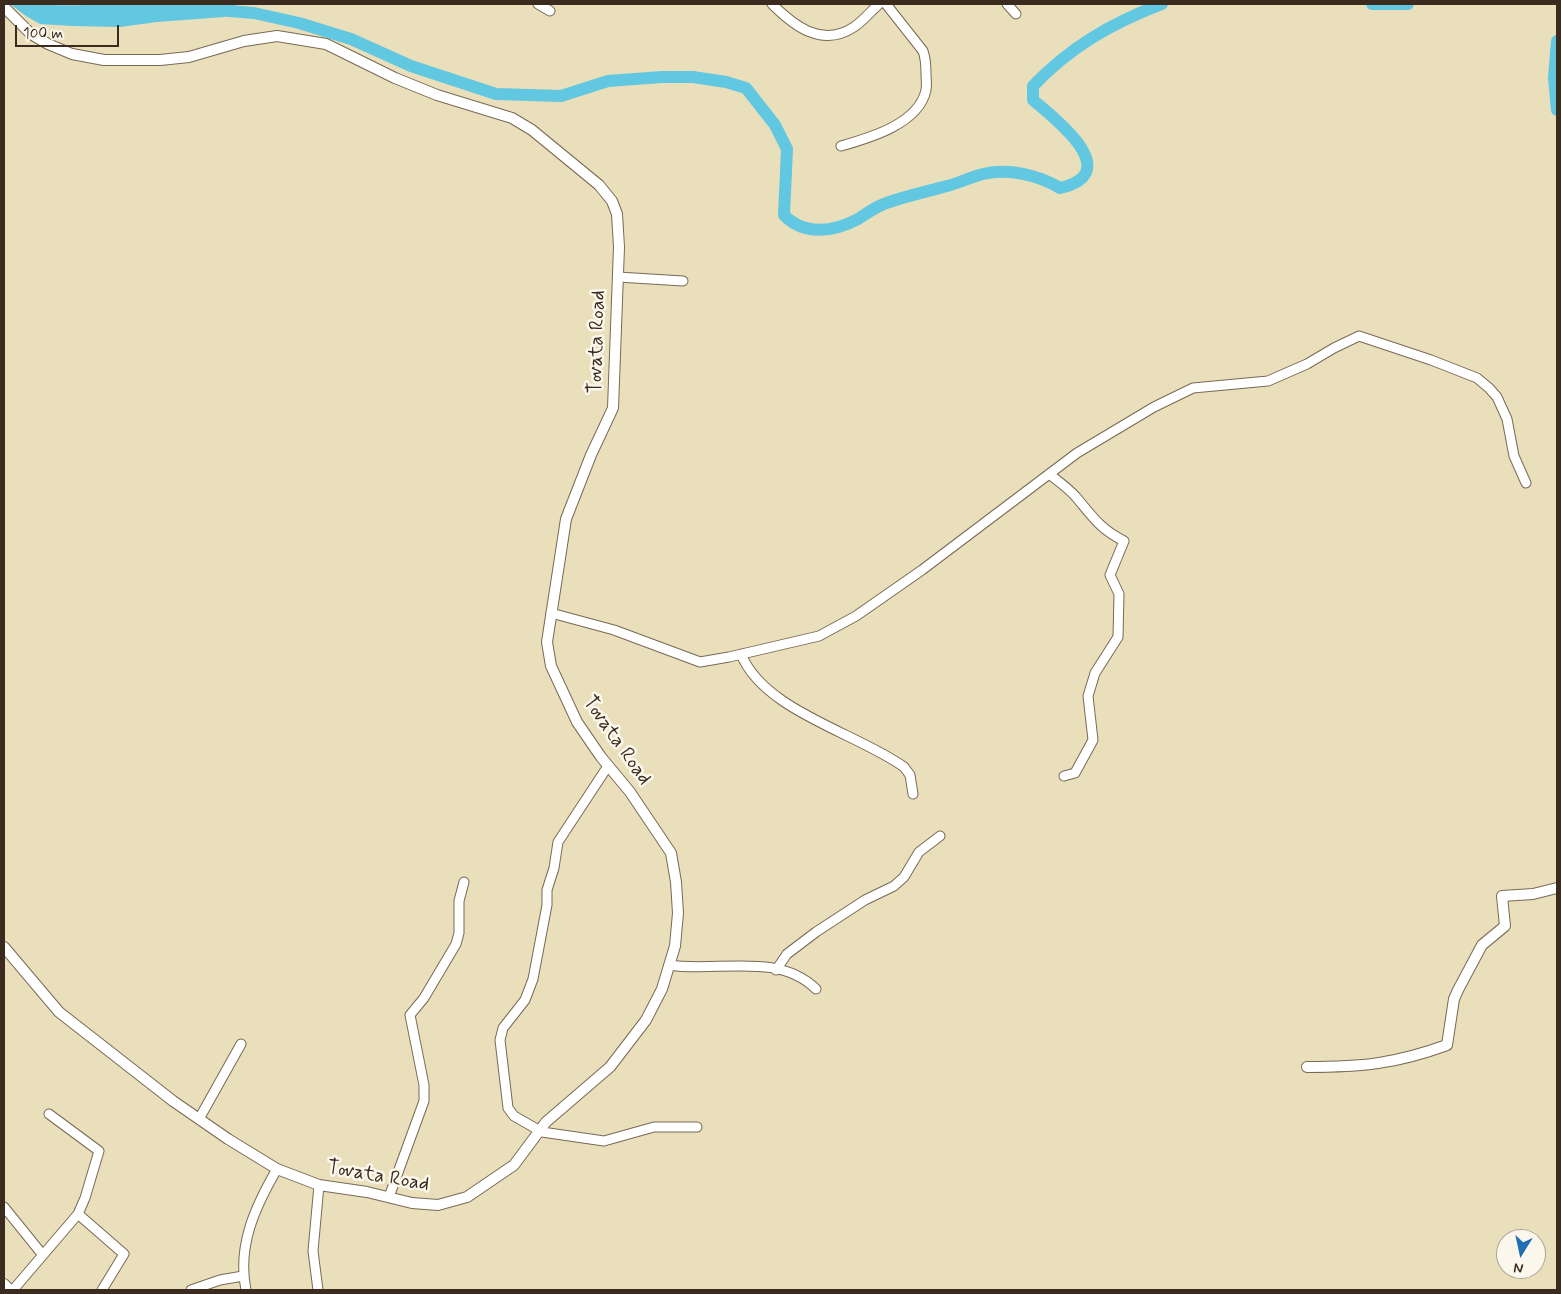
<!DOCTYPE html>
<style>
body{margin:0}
#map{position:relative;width:1561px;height:1294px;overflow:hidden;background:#eadfbb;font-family:Mynerve,sans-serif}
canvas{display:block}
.frame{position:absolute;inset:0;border:5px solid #3b2a1e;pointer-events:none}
.north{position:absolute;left:1496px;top:1229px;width:50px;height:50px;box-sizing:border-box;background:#fbf7ec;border:1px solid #aea59a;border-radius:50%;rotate:190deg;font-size:14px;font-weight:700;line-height:20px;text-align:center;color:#3b2a1e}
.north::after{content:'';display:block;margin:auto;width:18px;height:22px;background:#1f6fb2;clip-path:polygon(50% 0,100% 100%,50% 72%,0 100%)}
.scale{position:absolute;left:15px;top:25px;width:104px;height:22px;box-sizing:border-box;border:2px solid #3b2a1e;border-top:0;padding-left:6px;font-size:15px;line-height:18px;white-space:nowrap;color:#3b2a1e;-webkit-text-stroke:4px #fbf7ec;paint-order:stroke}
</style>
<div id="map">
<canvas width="1561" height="1294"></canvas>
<div class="frame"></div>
<div class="north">N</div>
<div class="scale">100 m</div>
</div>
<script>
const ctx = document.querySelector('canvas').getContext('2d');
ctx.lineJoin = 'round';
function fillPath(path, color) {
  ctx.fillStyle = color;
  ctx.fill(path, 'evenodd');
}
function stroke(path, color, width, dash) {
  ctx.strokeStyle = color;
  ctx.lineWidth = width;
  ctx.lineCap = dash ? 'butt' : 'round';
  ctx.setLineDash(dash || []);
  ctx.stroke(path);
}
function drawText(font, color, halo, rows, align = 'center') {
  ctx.font = font + ' Mynerve,sans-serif';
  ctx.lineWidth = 5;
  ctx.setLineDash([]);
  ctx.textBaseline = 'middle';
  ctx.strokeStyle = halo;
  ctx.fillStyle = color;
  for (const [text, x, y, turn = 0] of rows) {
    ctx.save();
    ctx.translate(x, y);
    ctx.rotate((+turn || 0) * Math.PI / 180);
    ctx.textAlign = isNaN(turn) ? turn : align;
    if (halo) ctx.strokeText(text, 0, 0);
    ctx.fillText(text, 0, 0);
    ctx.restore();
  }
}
fillPath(new Path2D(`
 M10,4C22,4 85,7 90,4H232L251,11L224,17L157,22L120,27L72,26L40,24L26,16Z`), '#62c7e0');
stroke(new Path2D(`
 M1372,4H1408
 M229,11L254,13L299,23L351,39L411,66L496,94L561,96L608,81L662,77H693L726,82L746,88L775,125L787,149L784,215C804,236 834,232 858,219C866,214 875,207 884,204C904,196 926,192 947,186C959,183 971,177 983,174C1009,168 1038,175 1060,188C1125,173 1057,120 1033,100V86C1070,47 1112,23 1162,4
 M1557,41L1554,78L1557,110`), '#62c7e0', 12);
const minor = new Path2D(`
 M538,4L550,11
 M772,4C794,26 822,48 854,27C863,21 871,11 879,4
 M1007,4L1016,14
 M841,146C869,138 919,124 926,90C927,85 926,79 926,74C926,66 926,59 923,51L886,4
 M618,277L683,281
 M1049,474C1058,481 1068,488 1076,497C1092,516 1100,529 1124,541L1110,575L1119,594L1118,637L1095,673L1088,696L1093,740L1075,773L1064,776
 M551,613L614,630L700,662L729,657L819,636L856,616L922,570L1077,453L1154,407L1193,388L1268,381L1307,364L1334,348L1359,336L1431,360L1477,378L1489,388L1497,397L1507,419L1514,456L1526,483
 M741,654C764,711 857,733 904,767L910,775L913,794
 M608,766L558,842L554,868L547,890V905L533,979L525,1000L503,1028L500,1040L508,1108L514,1116L542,1132L604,1141L654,1127H697
 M669,965C716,973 777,951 816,989
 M776,970L787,954L816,932L865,900L894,886L904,877L919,852L940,836
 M199,1119L241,1044
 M389,1197L424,1101V1085L410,1015L424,998L456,944L459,933V901L464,882
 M4,1207L42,1254
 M78,1214L124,1254L102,1290
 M13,1290L78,1214L85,1198L99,1151L49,1114
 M191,1290L220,1280L243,1276
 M246,1290C237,1246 255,1207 277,1169
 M318,1290L313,1251L319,1185`);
const tertiary = new Path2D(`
 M4,7L31,34L48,44L72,54L104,60H160L189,57L244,41L277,36L326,44L395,78L437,95L512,118L532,130L599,185L612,201L617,214L619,247L613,408L591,455L566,519L547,642L551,666L577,722L601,757L630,792L671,853L676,882L678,913L675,946L662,989L646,1020L610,1067L546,1122L514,1165L467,1197L438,1205L412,1203L367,1192L319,1185L277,1169L228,1139L173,1101L59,1012L4,947
 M1307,1067C1361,1067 1395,1064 1447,1045L1454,999L1458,990L1482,945L1505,926L1502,896L1533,894L1557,888
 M4,1284L10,1290`);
stroke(minor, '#786955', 11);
stroke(tertiary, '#786955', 12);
stroke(minor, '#fff', 9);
stroke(tertiary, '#fff', 10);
drawText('20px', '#3b2a1e', '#fbf7ec', [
 ["Tovata Road",598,342,-88],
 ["Tovata Road",616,741,55],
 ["Tovata Road",378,1177,10]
]);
</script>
